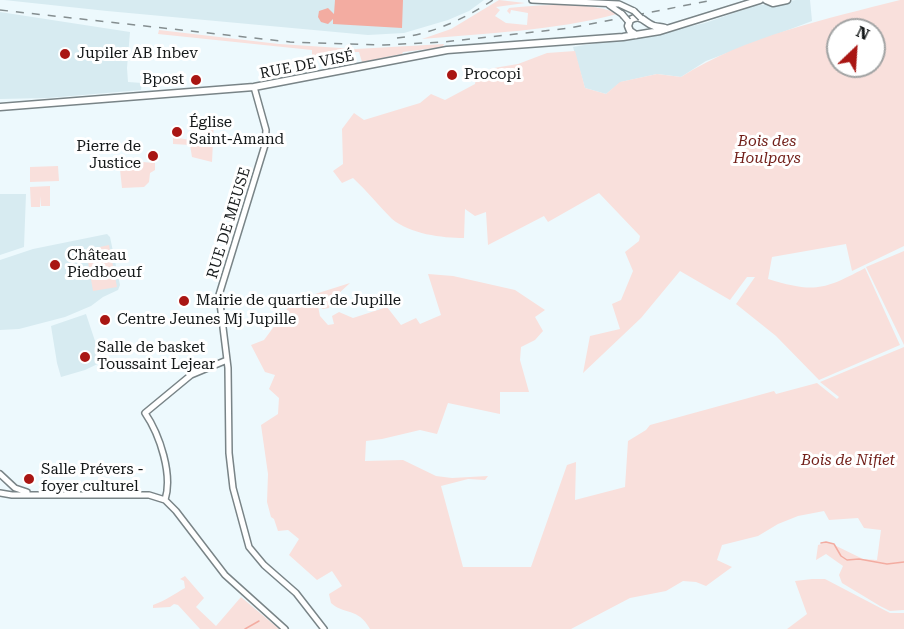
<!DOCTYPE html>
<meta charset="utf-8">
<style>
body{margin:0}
#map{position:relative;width:904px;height:629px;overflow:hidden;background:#edf9fd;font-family:"Roboto Serif",serif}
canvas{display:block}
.north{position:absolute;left:826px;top:18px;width:60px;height:60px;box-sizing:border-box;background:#fff;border:2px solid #a1a3a3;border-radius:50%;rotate:25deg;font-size:16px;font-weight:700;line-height:24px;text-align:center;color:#141819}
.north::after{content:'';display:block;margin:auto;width:21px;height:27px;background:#a91613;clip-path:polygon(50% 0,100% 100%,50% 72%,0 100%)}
</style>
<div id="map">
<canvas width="904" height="629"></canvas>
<div class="north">N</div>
</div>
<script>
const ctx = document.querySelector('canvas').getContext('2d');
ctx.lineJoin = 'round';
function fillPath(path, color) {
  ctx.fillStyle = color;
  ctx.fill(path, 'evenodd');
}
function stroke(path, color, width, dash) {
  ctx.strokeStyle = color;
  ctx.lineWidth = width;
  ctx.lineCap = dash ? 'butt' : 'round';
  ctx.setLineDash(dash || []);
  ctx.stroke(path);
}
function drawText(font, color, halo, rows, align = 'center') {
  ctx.font = font + ' "Roboto Serif",serif';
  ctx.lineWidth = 6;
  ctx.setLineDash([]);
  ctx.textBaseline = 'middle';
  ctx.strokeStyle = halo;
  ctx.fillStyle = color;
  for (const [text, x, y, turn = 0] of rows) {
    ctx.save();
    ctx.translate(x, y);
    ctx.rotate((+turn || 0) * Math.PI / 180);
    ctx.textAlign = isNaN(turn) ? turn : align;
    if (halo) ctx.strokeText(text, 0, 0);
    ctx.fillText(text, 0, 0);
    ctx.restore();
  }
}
fillPath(new Path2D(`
 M4,0H484L469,11L448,20L404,33L368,35L107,11Z
 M796,0H810L812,21L706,61L681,77L657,74L621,82L606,94L585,88L573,47L674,30L705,23L754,6Z
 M0,12L130,32L127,68L128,82L142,83L141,90L48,98L0,99Z
 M0,194H26L24,247L0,255Z
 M107,234L110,237L120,285L118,290L103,297L91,306L65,317L19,329L0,330V260L33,249Z
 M86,314L95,341L106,360L85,370L61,377L57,363L51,326Z`), '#d7ebf1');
fillPath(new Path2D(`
 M499,0L525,3L496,7L500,10L495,16L506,23L527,25L528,13L511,10L510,14L507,11L509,8C535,5 596,1 617,14C554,31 486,33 422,39L451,29Z
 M900,0H904V246L852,271L846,244L772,257L768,279C814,293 824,290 865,268L900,345L819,380L776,336L736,304L755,277H747L730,300L680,271L641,318L583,373L590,336L620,329L612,304L621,300L633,271L625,252L639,241L640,236L599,193L548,222L544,216L488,245L486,212L475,216L465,209L464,238C442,238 410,234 392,219C379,206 367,191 353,178L342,183L333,171L343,164L342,129L354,113L364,120L420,103L431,94L445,100L475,84L476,78L486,76L490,69L494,68L518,64L547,53L575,51L585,88L606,94L620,82L657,74L681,77C746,36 826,19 900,0ZM838,30H874V66H838Z
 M159,30L279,44L356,49L444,44L443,47L403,52L402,54L362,62L359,52H335V56H312V50L158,34Z
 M195,120L214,121L212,162L192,157L190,145L173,144V137L190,140Z
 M119,160L155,163V170L150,173L149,182L144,187L122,188Z
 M58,166L59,181L30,182V167Z
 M50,186V206H41L40,196V207H31L30,187Z
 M109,245L117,287L93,291L86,250Z
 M904,251V345L866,267Z
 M428,274L453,276L515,290L545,310L535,317L543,331L535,340L521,347L520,360L529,392H500V414L448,403L437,434L420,430L382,439L366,441L365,461L403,460L436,476L452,478L488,476L485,480L468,479L441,486L463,567H531L567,465L576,462L575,500L625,487L628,441L646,430L650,425L774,391L776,394L817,383L837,399L839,397L820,382L904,347V610L890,611L880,606L842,583L839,575L843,566L826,554L816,560L818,545L828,542L863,559L877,560L881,530L864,528L858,518L829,520L824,511L798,516L778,524L758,536L722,545L717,560L732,567L706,586L696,582L683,581L666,591L630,598L571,629H370C358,607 344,615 331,603L329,594L342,586L332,571L317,580L289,555L299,539L288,530L278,531L274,519L271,517L267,502L268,474L261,425L278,414L279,398L269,389L275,375L265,372L251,345L264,340L293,301L350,283L336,296L330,295L326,299L330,304L329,308L323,309L318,306L320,316L328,325L334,324L332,316L339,312L353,318L387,307L401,325L416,318L420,324L441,315Z
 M185,576L204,598L196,607L216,626L241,597L279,629H200L178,605L174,604L170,607L153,608V605C165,601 174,594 185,588L184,581L180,579Z
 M812,579H825L890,613H904V629H787L807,614L795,581Z`), '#f9e0dc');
fillPath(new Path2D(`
 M335,0H403L402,28L333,24V19L328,24L321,22L318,17L319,11L328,8L334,14Z`), '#f3aca1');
stroke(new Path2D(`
 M821,543L826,542L834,544L841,556L847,560L859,559L887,564L904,562
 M245,629L259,621`), '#f3aca1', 1.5);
const minor = new Path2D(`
 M532,0L619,4L634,11
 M609,5L622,14
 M254,87L266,130L265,145L219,295L228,368L229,453L233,488L249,547L264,565L296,593L324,629
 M0,474L15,488L27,492
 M0,493L12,495H149L165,500L176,511L225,575L285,629
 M165,500C173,475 160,435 145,413L191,375L227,360`);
const major = new Path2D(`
 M766,0L773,3L787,0
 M636,35L630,31L628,26L630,20C642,13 644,23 654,26C658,27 661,27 665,28
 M0,107L254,87L447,50L623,37L660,31L760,0`);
stroke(minor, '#798487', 8);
stroke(major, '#798487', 9);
stroke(minor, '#fff', 5);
stroke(major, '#fff', 6);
stroke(new Path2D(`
 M0,10L290,42L384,45L443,42L570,28L713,0
 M397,38C433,34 464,19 493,0`), '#858e90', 1.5, [8, 8]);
const minorBridge = new Path2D(`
 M634,11L641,18
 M622,14L628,21`);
stroke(minorBridge, '#798487', 8, []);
stroke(minorBridge, '#fff', 5);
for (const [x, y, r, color] of [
 [65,54,6,"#a91613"],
 [452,75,6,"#a91613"],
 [196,80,6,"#a91613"],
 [177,132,6,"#a91613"],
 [153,156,6,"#a91613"],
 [55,265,6,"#a91613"],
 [184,301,6,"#a91613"],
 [105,320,6,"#a91613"],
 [85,357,6,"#a91613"],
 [29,479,6,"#a91613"]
]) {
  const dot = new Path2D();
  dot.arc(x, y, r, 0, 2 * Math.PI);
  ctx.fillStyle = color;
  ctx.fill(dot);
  stroke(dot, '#fff', 2);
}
drawText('15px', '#141819', '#fff', [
 ["Jupiler AB Inbev",77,54],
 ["Procopi",464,75],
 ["Bpost",184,80,"right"],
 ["Église",189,123],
 ["Saint-Amand",189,140],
 ["Pierre de",141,147,"right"],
 ["Justice",141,164,"right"],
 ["Château",67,256],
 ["Piedboeuf",67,273],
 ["Mairie de quartier de Jupille",196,301],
 ["Centre Jeunes Mj Jupille",117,320],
 ["Salle de basket",97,348],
 ["Toussaint Lejear",97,365],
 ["Salle Prévers -",41,470],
 ["foyer culturel",41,487]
], 'left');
drawText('15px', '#141819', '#fff', [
 ["RUE DE VISÉ",307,65,-11],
 ["RUE DE MEUSE",229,223,-73]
]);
drawText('italic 15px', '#711f19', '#fff', [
 ["Bois des",767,142],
 ["Houlpays",767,159],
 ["Bois de Nifiet",848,461]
]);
</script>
